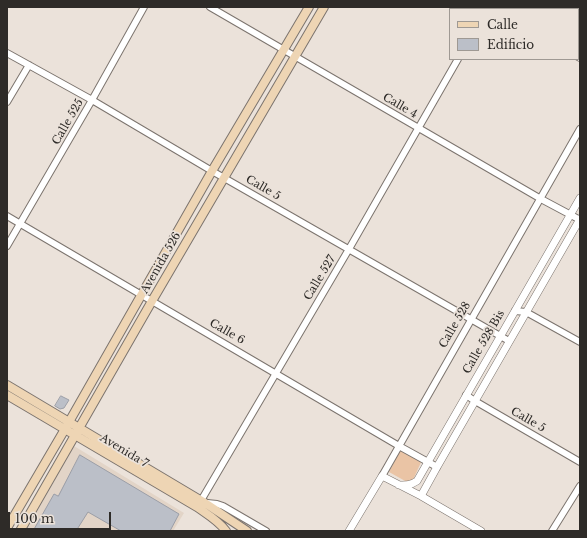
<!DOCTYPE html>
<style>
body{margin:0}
#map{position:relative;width:587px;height:538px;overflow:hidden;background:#ebe2da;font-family:"Libre Baskerville",serif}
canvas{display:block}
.frame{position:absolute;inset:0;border:8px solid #2e2b28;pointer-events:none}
.legend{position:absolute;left:449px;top:8px;width:130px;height:52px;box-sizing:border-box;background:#ebe2da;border:1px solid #9f9993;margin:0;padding:5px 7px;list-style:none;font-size:12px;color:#2e2b28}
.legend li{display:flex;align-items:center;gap:8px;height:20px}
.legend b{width:20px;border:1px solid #9f9993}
.scale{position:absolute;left:8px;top:512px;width:103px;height:18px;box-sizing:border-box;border:2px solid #2e2b28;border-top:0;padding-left:5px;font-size:12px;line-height:14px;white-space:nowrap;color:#2e2b28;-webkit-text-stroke:3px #ebe2da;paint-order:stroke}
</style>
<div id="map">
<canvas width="587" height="538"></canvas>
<div class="frame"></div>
<ul class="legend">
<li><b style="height:5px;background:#eed5b4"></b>Calle</li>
<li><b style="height:11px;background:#bbbfc8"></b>Edificio</li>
</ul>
<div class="scale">100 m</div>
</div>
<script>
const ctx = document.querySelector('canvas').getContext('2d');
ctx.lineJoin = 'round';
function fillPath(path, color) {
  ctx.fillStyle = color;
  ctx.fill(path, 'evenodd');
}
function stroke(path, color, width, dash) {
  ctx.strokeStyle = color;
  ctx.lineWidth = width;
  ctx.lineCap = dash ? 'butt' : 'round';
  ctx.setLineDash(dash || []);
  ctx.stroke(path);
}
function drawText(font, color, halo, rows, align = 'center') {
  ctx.font = font + ' "Libre Baskerville",serif';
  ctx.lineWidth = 3.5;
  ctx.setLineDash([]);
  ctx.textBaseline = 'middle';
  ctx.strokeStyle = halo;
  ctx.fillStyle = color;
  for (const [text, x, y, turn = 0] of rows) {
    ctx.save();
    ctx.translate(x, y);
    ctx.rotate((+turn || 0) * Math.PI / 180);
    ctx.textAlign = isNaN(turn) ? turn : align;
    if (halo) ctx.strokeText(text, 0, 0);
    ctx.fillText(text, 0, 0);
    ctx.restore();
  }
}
fillPath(new Path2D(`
 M74,446L184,513L173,531H26Z`), '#e2d4c7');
fillPath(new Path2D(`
 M401,449L422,460L413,480L407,482L389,472Z`), '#eac4a5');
const building = new Path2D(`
 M61,396L69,400L64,408L60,409L55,406Z
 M80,455L179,514L170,531H121L88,512L76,531H33L54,494L58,496Z`);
fillPath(building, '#bbbfc8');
stroke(building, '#9b9ea7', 1);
const minor = new Path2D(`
 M210,7L541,199L571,215L580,220
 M492,7L496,9
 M487,9L488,7
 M7,53L92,100L212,171L509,341
 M578,57L580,58
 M7,102L29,65
 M7,216L399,446L437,467
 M7,246L92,100L144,7
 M515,311L526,312L580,342
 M466,395L475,401L580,462
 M382,476L580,129
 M207,503L217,504L223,506L266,531
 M199,504L349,249L458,59
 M552,531L580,486`);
const tertiary = new Path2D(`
 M399,485C407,485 411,485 417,481L580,198
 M421,496L437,467L580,219
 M349,531L382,476L421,496L481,531`);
const secondary = new Path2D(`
 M7,385L205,503L247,531
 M7,395L197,507C207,514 219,521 226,531
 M7,528L65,429L212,171L309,7
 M20,531L152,301L324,7`);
stroke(minor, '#7c746e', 8);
stroke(tertiary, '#7c746e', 8);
stroke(secondary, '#7c746e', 10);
stroke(minor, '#fff', 6);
stroke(tertiary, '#fff', 7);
stroke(secondary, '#eed5b4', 8);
drawText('11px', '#2e2b28', '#ebe2da', [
 ["Calle 4",400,106,30],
 ["Calle 525",68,122,-60],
 ["Calle 5",263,188,30],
 ["Avenida 526",161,263,-60],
 ["Calle 527",320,278,-59],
 ["Calle 528",455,325,-60],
 ["Calle 6",227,332,30],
 ["Calle 528 Bis",484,342,-60],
 ["Calle 5",528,420,30],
 ["Avenida 7",124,451,31]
]);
</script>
